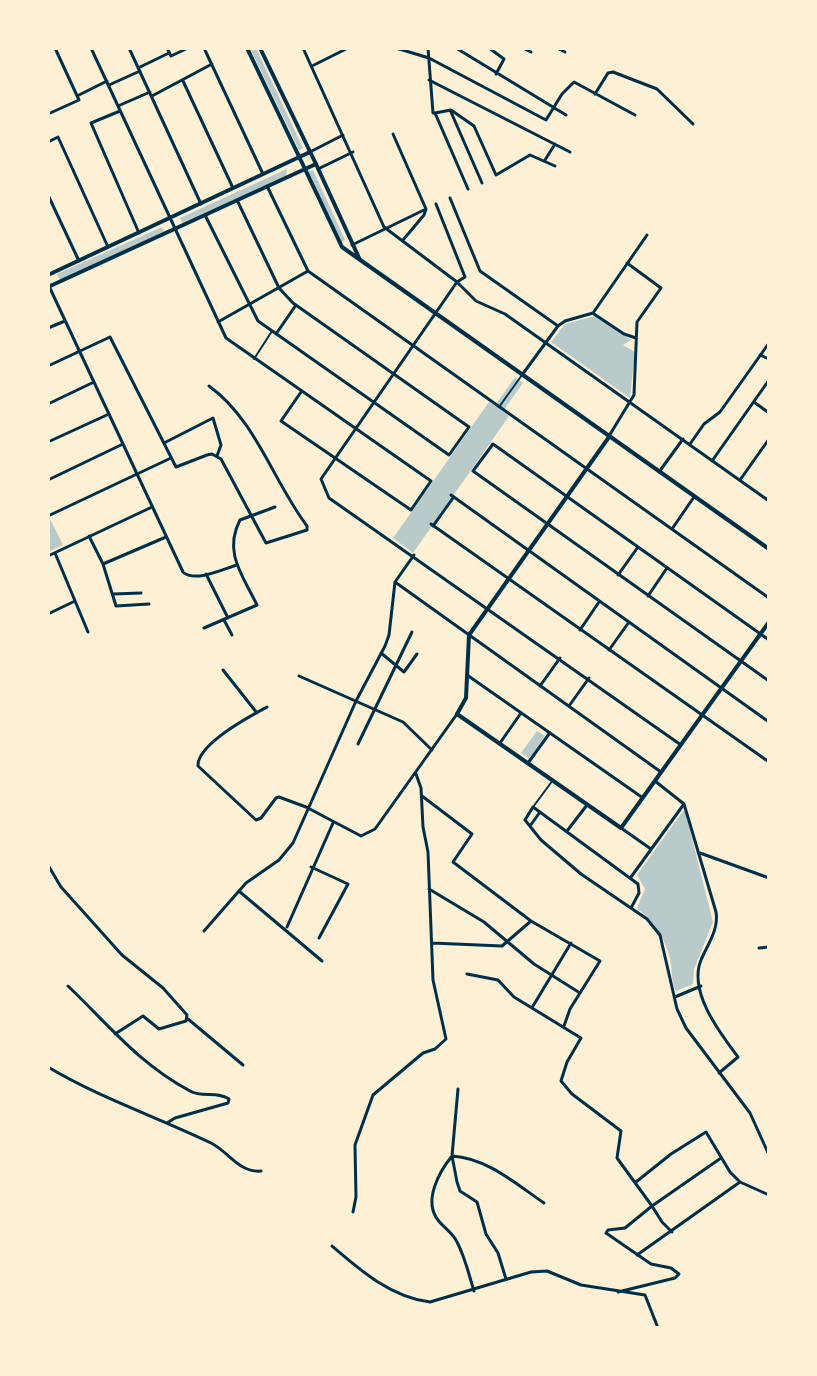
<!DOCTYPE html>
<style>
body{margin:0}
#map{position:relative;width:817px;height:1376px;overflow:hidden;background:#fdf0d5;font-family:"Alegreya Sans",sans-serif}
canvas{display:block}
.frame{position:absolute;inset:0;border:50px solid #fdf0d5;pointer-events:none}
</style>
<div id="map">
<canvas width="817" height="1376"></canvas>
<div class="frame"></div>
</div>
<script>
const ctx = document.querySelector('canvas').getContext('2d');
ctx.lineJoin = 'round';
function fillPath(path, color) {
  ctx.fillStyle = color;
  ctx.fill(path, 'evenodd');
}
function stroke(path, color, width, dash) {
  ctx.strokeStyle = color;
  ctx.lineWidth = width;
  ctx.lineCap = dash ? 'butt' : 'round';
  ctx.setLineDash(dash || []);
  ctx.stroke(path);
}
fillPath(new Path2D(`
 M250,48H256L303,148L299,150Z
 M287,169L286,176L182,223L180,218Z
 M313,170L345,240L341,242L308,172Z
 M162,227L164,232L60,280L57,274Z
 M595,316L631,340L623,345L635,352L630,398L551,342L565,324Z
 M515,377L523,383L503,411L509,416L413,553L393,538L489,402L495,406Z
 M49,517L63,545L48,552V518Z
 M537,731L545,736L529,759L521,753Z
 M683,811H685L713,922L694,969L693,984L676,991C672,984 672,972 671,964C667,940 655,923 637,908L645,889L637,875Z`), '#b9caca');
stroke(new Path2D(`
 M254,359L272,331
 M499,407L522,375
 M533,807L553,780`), '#003049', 2);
stroke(new Path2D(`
 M91,48L226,338L431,481L411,510L281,421L301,392
 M129,48L201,204
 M167,48L171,56L188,48
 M204,48L263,174
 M303,48L384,227L457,282L476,301L505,314L769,501
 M396,48L429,58L546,120L562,94L574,82L635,115
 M428,48L433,113H435L468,189
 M456,48L566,115
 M489,48L504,59L496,74
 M523,48L531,52
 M557,48L565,52
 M312,66L348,48
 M138,68L169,53
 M429,80L570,152
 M183,81L233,188
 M109,85L140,71
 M595,94L608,73L613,72L657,89L693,124
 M77,96L107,81
 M152,96L212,64
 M118,106L150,92
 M120,111L91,123L139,233
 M451,112L482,183
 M435,113L451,110L474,126L496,175L530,155L555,166
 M48,114L79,100L55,48
 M393,134L426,209L424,215L403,240
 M48,142L58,137L108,247
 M310,152L343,135
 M545,160L555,144
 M318,169L353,152
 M267,186L308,271L769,598
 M48,195L79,261
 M450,198L480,271L558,326
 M436,204L465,277L457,282L321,479L329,498L681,745
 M205,215L258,321L449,455L469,427L293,303L279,288L237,200
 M352,245L426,209
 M48,284L183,572C195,583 223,569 237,565
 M594,314L624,334L636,338
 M218,322L308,271
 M48,328L65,321
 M276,334L296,305
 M760,355L769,359
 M48,366L110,337L176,467L207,455L212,454L221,459L266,543L307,530V526C273,481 256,420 209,386
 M522,375L558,326L565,321L593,313L647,235
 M754,402L769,413
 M48,404L94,382
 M609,436L634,395L637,322L661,288L627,263
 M48,442L109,414
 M164,443L213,418L221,445L217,456
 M690,444L704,424L720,412L769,343
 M712,461L769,380
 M659,472L683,439
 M48,480L123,444
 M740,480L769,439
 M451,495L769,722
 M48,516L171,458
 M431,524L769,762
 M433,526L453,498
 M672,529L694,497
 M89,536L103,564L116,606L149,604
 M55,553L88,632
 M48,556L152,507
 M103,564L166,537
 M206,574L228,618
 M618,575L638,547
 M395,582L661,772
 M113,594L141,593
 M648,596L667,568
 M48,614L75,601
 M224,620L232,635
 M204,628L257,605C243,576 223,552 240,520L275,507
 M580,630L599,602
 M769,640L493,444L473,471L769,681
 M609,650L629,622
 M381,653L404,672L417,654
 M223,670L257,713
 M467,675L643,798
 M299,676L403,722L432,750
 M540,686L560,658
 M569,706L589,678
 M267,707C250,716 197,744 198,766L256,820L261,818L276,798L279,797L306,807L361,836L375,829L457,714
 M500,743L521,713
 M358,744L412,632
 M528,763L549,734
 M655,781L684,804L716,912C719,929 708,944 701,960C688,992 720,1033 738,1057L719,1073
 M422,796L472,834L453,862L531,921L600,961L570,1009L564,1026
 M530,826L540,812
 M621,828L651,849
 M567,831L587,805
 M700,853L769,878
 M48,865L61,887L122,955L163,988L187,1015L186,1021L159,1029L143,1016L115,1034
 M311,867L348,884L319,938
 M631,877L684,804
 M429,889L484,922L534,964L580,993
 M240,892L322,961
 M631,908L639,893L638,884L533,807L525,820L541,840L581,874L647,919L660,935L677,1009L686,1028L750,1113L769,1155
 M287,927L333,823
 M204,931L246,883L279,860L293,843L356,701L385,646L389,635L395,582L414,555
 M432,943L502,946L531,921
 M759,948L769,947
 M467,974L498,980L514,997L581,1038L567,1062L561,1081L572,1094L621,1131L617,1158L652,1206L625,1228L608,1230L606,1233L651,1264L671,1268L679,1274L675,1278L618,1292
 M68,986C109,1025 138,1063 190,1091C202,1098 217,1091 229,1099L228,1103L175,1118L167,1123
 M675,997L701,986
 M533,1006L571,943
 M188,1019L243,1065
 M48,1067C98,1097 157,1117 211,1143C229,1152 239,1173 261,1171
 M458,1089L452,1156L457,1182L460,1191L477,1202L486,1234L498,1253L506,1279
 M636,1182L671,1154L706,1132L730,1172L740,1182L769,1195
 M353,1212L356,1197L355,1145L373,1095L423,1053L435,1049L446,1039L433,980L428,852L423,827L421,788L416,774
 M672,1232L662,1222L652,1206L721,1158
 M332,1246C361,1271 391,1297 430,1302L531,1272L547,1271L581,1285L645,1295L658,1328
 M637,1255L740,1182
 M474,1291C469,1275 465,1257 457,1242C453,1233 444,1228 438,1220C423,1201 439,1172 452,1156C487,1158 516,1184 544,1203`), '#003049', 3);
stroke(new Path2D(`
 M316,164L360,260
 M305,169L342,247L769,549
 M609,437L469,635L466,698L457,714L621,828L769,622`), '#003049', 4);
stroke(new Path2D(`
 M247,48L305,169
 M48,275L310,152
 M48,287L316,164L260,48`), '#003049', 4);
</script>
